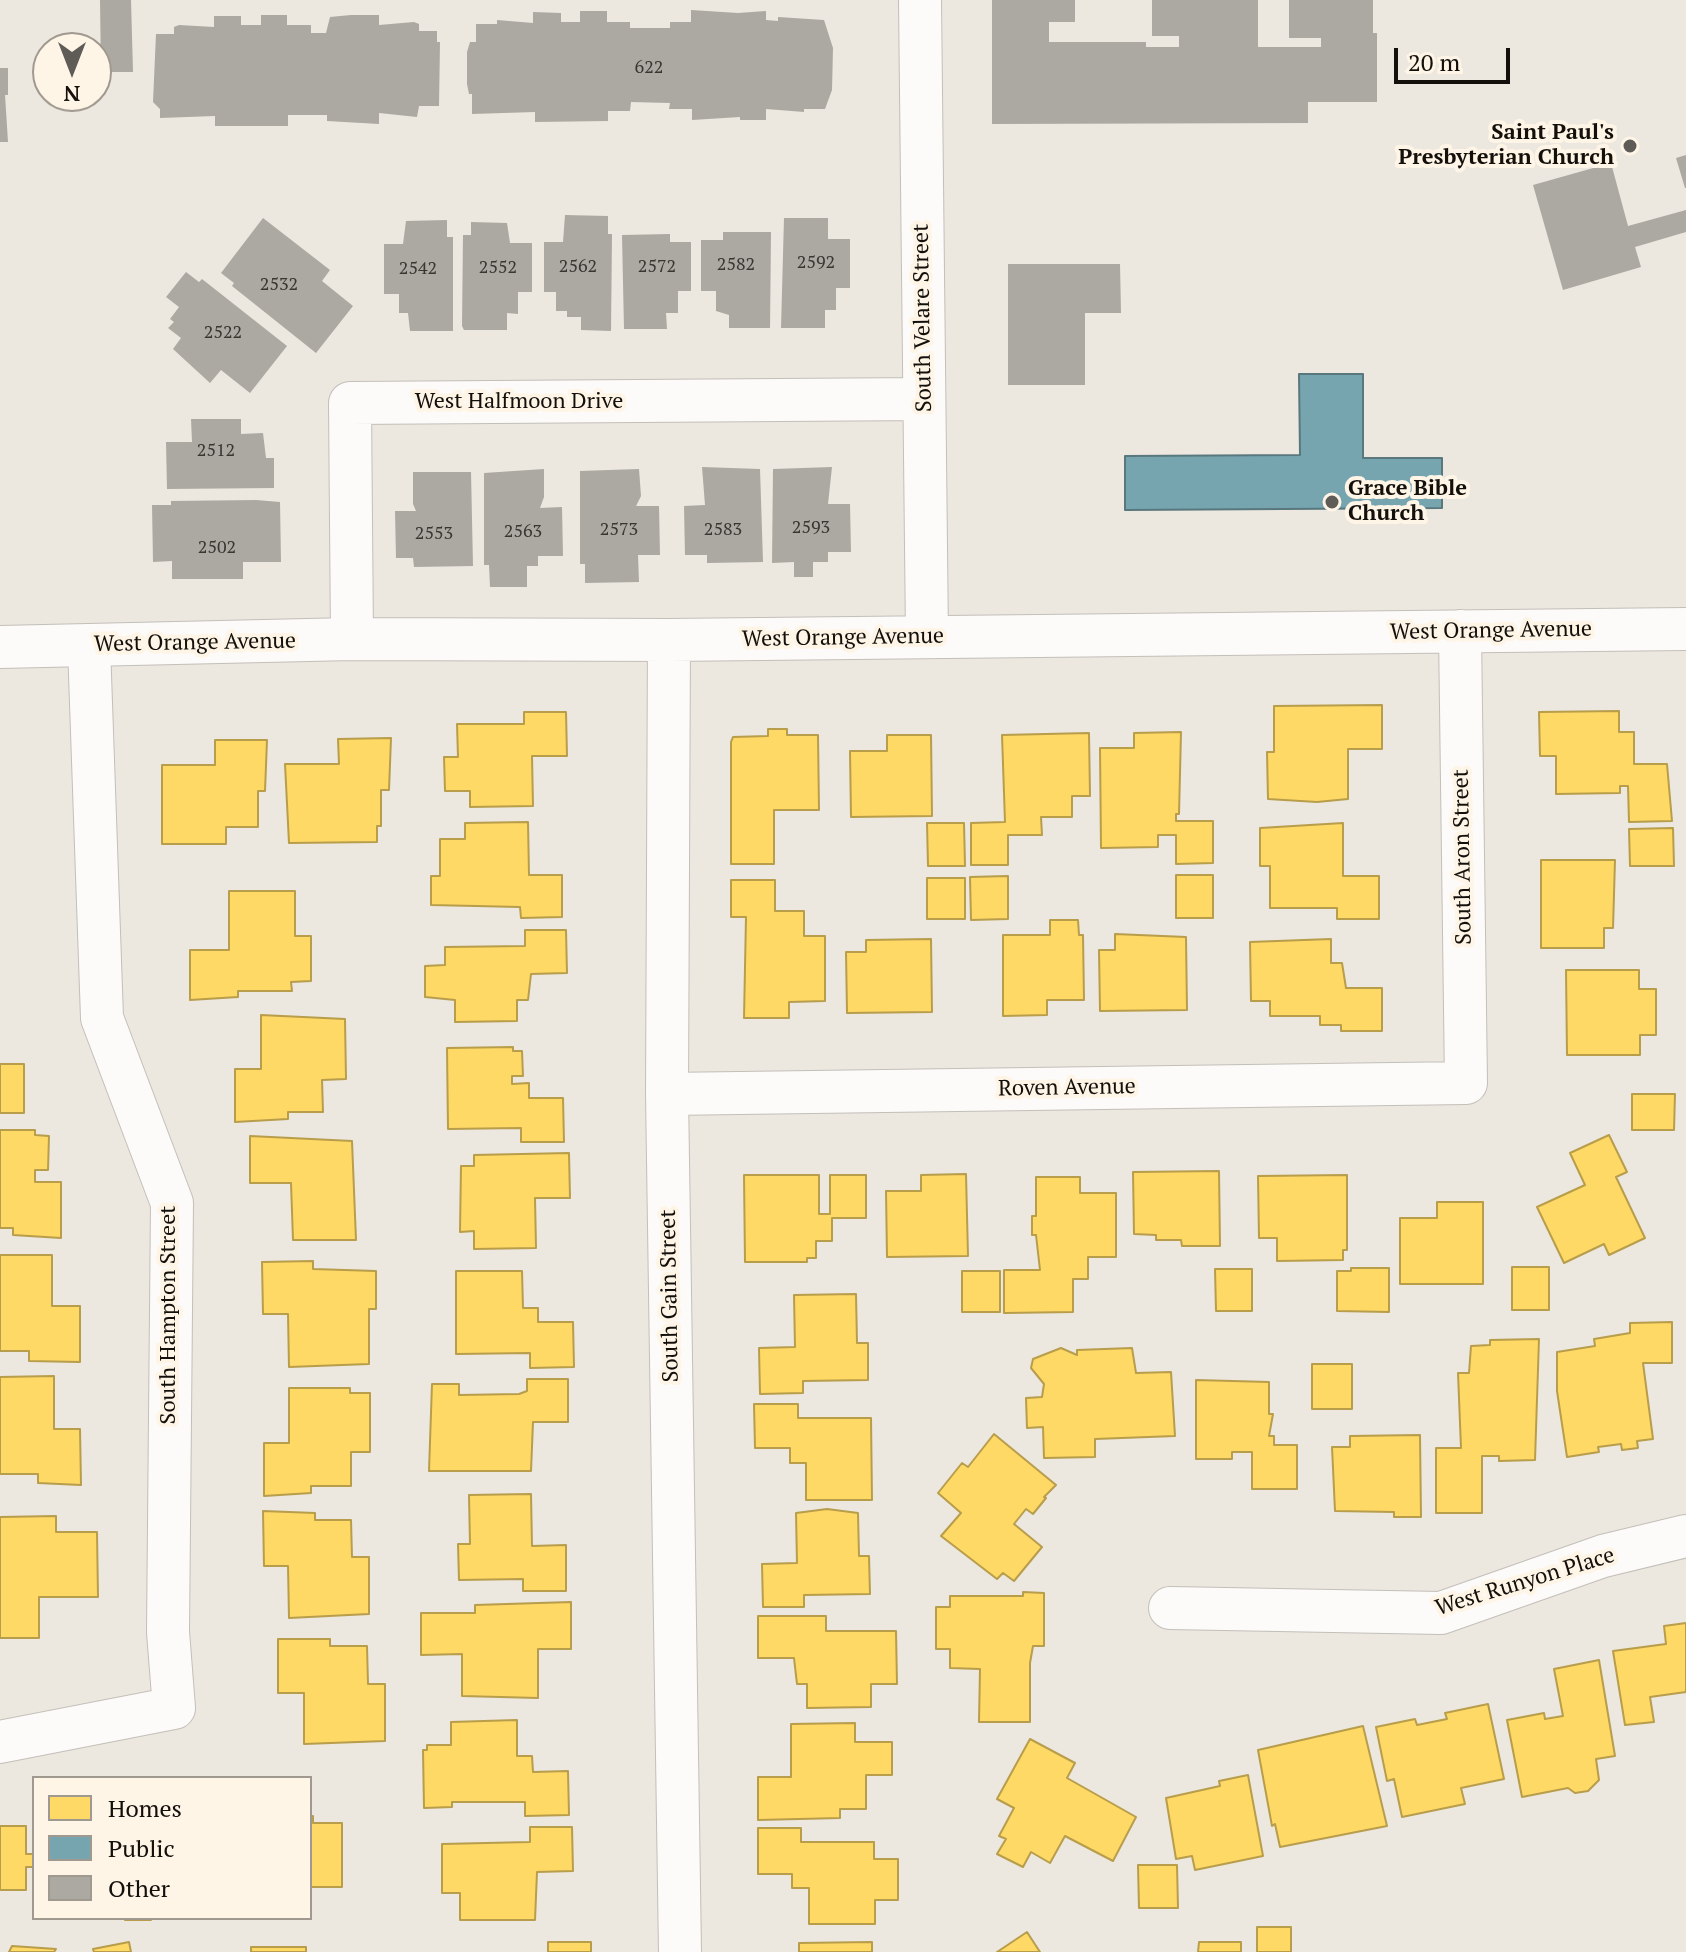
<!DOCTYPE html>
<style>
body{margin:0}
#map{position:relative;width:1686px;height:1952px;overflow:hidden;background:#ece7df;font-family:"PT Serif",serif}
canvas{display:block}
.legend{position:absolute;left:32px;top:1776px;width:280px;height:144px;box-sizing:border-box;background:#fef5e7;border:2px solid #a0998f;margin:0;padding:10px 14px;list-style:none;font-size:24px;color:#13100c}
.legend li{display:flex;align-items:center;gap:16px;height:40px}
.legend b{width:40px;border:2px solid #a0998f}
.north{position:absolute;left:32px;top:32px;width:80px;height:80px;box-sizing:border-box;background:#fef5e7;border:2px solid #a0998f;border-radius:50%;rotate:180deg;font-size:22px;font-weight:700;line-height:32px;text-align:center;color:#13100c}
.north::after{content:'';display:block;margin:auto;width:28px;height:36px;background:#5f5b56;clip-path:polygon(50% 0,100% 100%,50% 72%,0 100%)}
.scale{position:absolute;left:1394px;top:48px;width:116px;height:36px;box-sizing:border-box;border:4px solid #13100c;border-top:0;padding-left:10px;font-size:24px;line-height:28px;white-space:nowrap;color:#13100c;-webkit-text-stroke:6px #fef5e7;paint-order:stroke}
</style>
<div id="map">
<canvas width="1686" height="1952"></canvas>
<ul class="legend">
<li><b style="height:22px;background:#ffd966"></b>Homes</li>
<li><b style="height:22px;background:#76a5af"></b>Public</li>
<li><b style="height:22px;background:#aca9a2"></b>Other</li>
</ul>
<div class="north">N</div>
<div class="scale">20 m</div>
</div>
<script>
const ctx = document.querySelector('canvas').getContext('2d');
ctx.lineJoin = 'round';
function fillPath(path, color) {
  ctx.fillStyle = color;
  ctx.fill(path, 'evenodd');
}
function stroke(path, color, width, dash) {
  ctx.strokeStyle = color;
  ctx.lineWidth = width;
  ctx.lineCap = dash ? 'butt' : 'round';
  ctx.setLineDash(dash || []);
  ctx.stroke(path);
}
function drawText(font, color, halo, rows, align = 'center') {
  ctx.font = font + ' "PT Serif",serif';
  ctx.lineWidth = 8;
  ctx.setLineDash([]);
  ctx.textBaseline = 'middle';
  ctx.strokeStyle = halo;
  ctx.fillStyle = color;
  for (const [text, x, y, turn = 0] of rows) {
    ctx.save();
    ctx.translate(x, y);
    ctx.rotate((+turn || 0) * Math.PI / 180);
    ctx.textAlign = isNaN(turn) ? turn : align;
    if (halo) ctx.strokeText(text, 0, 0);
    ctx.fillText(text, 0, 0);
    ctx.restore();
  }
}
const homes = new Path2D(`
 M1382,705V749H1348V799L1317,802L1268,799L1267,752H1274V706Z
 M1619,711V732H1634V764H1667L1672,821L1629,822L1628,786H1620V793L1556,794V756H1540L1539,712Z
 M524,712H566L567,756H532L533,806L470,807V791H445L444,757H458L457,724H524Z
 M768,729H787V735H818L819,810H774V864H731V742L733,737L768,736Z
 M1181,732L1179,814H1176V821H1213V863L1176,864V835H1158V847L1101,848L1100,748H1134V733Z
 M1089,733L1090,796H1072V817H1041L1042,835H1008V865H971V823L1005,822L1002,735Z
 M887,735H931L932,816L851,817L850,751H887Z
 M391,738L389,790H381V826H377V842L289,843L285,764H339L338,739Z
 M215,740H267L265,791H258V827H226V844H162V765H215Z
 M528,822L529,875H562V917L521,918L520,907L431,905V876H440V839H465V823Z
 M927,823H964L965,866H928Z
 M1343,823V876H1379V919H1337V908H1270V866H1260V828Z
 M1673,828L1674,866H1630L1629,829Z
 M1541,860H1615L1613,928H1604V948H1541Z
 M1176,875H1213V918H1176Z
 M1008,876V919L971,920L970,877Z
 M927,878H965V919H927Z
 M731,880H775V911H804V936H825V1001L789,1002V1018H744L746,917H731Z
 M229,891H295V936H311V981L291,982L292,991H238V997L190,1000V950H229Z
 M1050,920H1078L1079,935H1083L1084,1000H1047V1015L1003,1016V935H1050Z
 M525,930H566L567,973L531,974L528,1000H517V1021L455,1022V1000L425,997V966L445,965V947L525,946Z
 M1115,934L1186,937L1187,1010L1100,1011L1099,950H1115Z
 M931,939L932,1012L847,1013L846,952H866V940Z
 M1331,939V963H1342L1346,988H1382V1031H1341V1025H1320V1016H1270V1001H1251L1250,942Z
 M1566,970H1639V989H1656V1035H1640V1055H1567Z
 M261,1015L345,1019L346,1079L322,1080L323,1112H288V1119L235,1122V1069H261Z
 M513,1047V1051H522L523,1076H512V1084L529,1083V1098H563L564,1142H521V1128L448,1129L447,1048Z
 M0,1064H24V1113H0Z
 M1632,1094H1675L1674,1130H1632Z
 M0,1130H35V1135L49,1136L48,1170H35V1182H61V1238L13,1235V1228H0Z
 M1609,1135L1627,1172L1616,1177L1645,1238L1609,1255L1604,1244L1564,1263L1537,1207L1585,1185L1570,1153Z
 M250,1136L352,1141L356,1240H293L291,1183H250Z
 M569,1153L570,1198H535L536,1248L474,1249V1231L460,1232L461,1166H474V1155Z
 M1219,1171L1220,1246H1182L1181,1240H1156V1235L1134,1234L1133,1172Z
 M966,1174L968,1256L887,1257L886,1191H921V1175Z
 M744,1175H819V1214H830V1175H866V1218H832V1241H816V1258H807V1262H745Z
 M1347,1175V1250H1343V1260L1277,1261V1238H1259L1258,1176Z
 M1036,1177H1080V1193H1116V1257H1088V1279H1073V1312L1004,1313V1270H1040L1036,1235H1032V1216H1036Z
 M1437,1202H1483V1284H1400V1218H1437Z
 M0,1255H52V1306H80V1362L29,1361V1351H0Z
 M313,1261V1269L376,1271V1309H369V1364L289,1367L288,1314H263L262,1262Z
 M1512,1267H1549V1310H1512Z
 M1351,1268H1389V1312L1337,1311V1271H1351Z
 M1215,1269H1252V1311H1216Z
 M456,1271H522L523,1308H538V1322H573L574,1367L530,1368V1353L456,1354Z
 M962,1271H1000V1312H962Z
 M856,1294L857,1343H868V1380L803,1381V1393L760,1394L759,1348L795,1347L794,1295Z
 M1672,1322V1363H1643L1653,1439L1637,1441L1638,1448L1622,1450L1621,1444L1598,1447L1599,1452L1567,1457L1557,1391V1352L1595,1346L1594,1339L1630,1333V1323Z
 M1539,1339L1535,1460L1499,1461V1456H1482V1513H1436V1448H1461L1458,1373H1469L1471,1346L1490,1345V1340Z
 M1061,1348L1077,1355V1350L1132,1348L1136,1373L1171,1372L1175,1436L1095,1439V1457L1044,1458L1043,1427L1027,1428L1026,1398L1042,1397L1044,1384L1031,1368L1033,1359Z
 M1312,1364H1352V1409H1312Z
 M54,1376V1429H80L81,1485L38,1483V1474H0V1377Z
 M527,1379H568V1422H533L531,1471H429L432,1384H459V1395L519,1394L527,1391Z
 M1196,1380L1269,1382V1414H1273L1269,1436H1274V1445H1297V1489H1252V1452H1232V1459H1196Z
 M289,1388H350V1393H370V1452H351V1486H311V1493L264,1496V1443H289Z
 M754,1404H798V1418H871L872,1500H806V1463H790V1448H755Z
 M994,1434L1056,1485L1044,1497L1046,1498L1033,1514L1026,1509L1014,1524L1042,1547L1014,1581L1003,1573L997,1579L941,1536L961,1513L938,1493L962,1463L968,1467Z
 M1420,1435L1421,1517H1394V1512L1335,1511L1332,1447H1350V1436Z
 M531,1494L532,1546L566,1545V1591H523V1579L459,1580L458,1544H470L469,1495Z
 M827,1509L858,1513L859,1556H869L870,1594L804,1595V1607H763L762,1564L797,1563L796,1513Z
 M263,1511L315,1513V1520H351L352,1557H369V1614L289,1618L288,1566H264Z
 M56,1516V1532H97L98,1597H39V1638H0V1517Z
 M1023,1592L1044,1593V1646H1033L1030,1663V1722H979L980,1669L950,1668V1649H936V1607H950V1596H1023Z
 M571,1602V1649H538V1698L462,1696V1654L421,1655V1613H475V1605Z
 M758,1616H826V1631H896L897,1684H871V1707L807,1708V1684H797L794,1658H758Z
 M1686,1623V1692L1650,1697L1654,1722L1625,1725L1613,1651L1666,1644L1664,1626Z
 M278,1639H330V1646H367L368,1684H385V1741L304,1744V1693H278Z
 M1599,1660L1615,1756L1596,1759L1599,1780L1588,1791L1575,1793L1568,1788L1522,1797L1507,1720L1544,1713L1545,1719L1563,1716L1554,1669Z
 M1488,1704L1504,1779L1461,1788L1465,1804L1402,1817L1394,1779L1387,1781L1376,1727L1415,1719L1417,1725L1447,1719L1445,1713Z
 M517,1720V1756H532L533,1772L568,1771L569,1815L525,1816V1802H452V1807L424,1808L423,1750H427V1745H451V1722Z
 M855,1723V1742H892V1775H866V1809H840V1818L758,1820V1777H791V1724Z
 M1363,1726L1387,1826L1280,1847L1275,1824L1272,1826L1258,1750Z
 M1030,1739L1075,1763L1067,1778L1136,1817L1113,1861L1065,1836L1050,1863L1031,1852L1023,1867L997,1854L1006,1839L999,1836L1014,1808L997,1799Z
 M1248,1775L1263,1856L1195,1870L1192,1856L1176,1859L1166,1798L1220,1786L1219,1781Z
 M310,1816H313V1823H342V1887H310Z
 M0,1826H26V1854H33V1867H26V1890H0Z
 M530,1827H572L573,1871L537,1872L535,1920H460V1893H442V1844L530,1842Z
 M758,1828H801V1842H874V1859H898V1900H875V1924H809V1888H792V1874H758Z
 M1138,1865H1177L1178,1908H1139Z
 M125,1918H151V1920H125Z
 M1257,1927H1291V1952H1257Z
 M1027,1932L1040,1952H997Z
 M129,1942L131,1952H94L93,1949Z
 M548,1942H591V1952H548Z
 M872,1942V1952H799V1943Z
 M1199,1942H1241V1952H1198Z
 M12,1946L56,1949L54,1952H9Z
 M251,1947H306V1952H251Z`);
fillPath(homes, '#ffd966');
stroke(homes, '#b89d4b', 2);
const public = new Path2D(`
 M1299,374H1363V458H1442V508L1125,510V456L1300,455Z`);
fillPath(public, '#76a5af');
stroke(public, '#58787e', 2);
fillPath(new Path2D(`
 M100,0H131L133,72H101Z
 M992,0H1075V22H1049V42H1146V47H1179V36H1152V0H1258V47H1321V38H1289V0H1373V33H1377V102H1308V123L992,124Z
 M691,10L738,13L766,11V20L778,21V17L824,20L833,48L832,90L825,109H804V112L766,109V120H740V117L692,120V109H669L670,103L631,102L630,111H608V121L535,122V112L472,114V94H469L467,84V52L470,42H476V24H497V20L533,23V12L561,13V22H580V11H607V22H630V28H670V22H691Z
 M261,15H287V25H311V33H326L330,17L351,15H379V25L414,22L419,24V31H437V42H440L439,106H419L417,117L379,113V124L327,121V115H288V126H215V116L160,118V109L153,102L156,34H174V27L179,25L214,27V16H241V25H261Z
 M0,68H8V95H5L8,142H0Z
 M1686,155V188H1685L1676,158Z
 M1611,163L1628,226L1686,210V232L1635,247L1641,267L1563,290L1533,185Z
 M565,215L608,216V234H612L611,331L581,330V317H567V311H556V292H544V242H563Z
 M263,218L330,270L322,281L353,306L316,353L232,286L234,283L221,273Z
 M784,218H828V239H850V288H836V310H825V328H781Z
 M447,220V237H453V331H410L408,313H399V294H384V244H403L406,221Z
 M471,222L507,223L510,243H532V292H518V314L507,313V330H464L462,326L463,235H471Z
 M723,232H771L770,328H729V315L716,311V291H701V240H723Z
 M670,234V242H691V291H678V313H666L667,329H624L622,235Z
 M1008,264H1120L1121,313H1085V385H1008Z
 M186,272L199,282L202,279L287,346L250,393L221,370L210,383L173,349L181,338L168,328L174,322L170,319L179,307L166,297Z
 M191,419H241V434L263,433L266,458H274V488L167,489L166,442H192Z
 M702,467L760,469L763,562L707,563V555H685L684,506L705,505Z
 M832,467L828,504H850L851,552H828V562H813V577H794V562L772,563L773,469Z
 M544,469V497L540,508L562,507L563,556H538V566H527V587H490L489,565H484V473Z
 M639,469L641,496L636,506H659L660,555H638L639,582L585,583V564H580V471Z
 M413,472H471L473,566L414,567L413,558H396L395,511H416L413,504Z
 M256,500L280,502L281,562H243V579H172V561L153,562L152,505H171V501Z`), '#aca9a2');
const minor = new Path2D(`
 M920,0L927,637
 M352,639L350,403L924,399
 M669,640L667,1094L680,1952
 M0,647L352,639L669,640L1686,629
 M667,1094L1466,1083L1460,631
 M1170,1608L1441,1613L1603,1556L1686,1536
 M0,1742L174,1708L168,1632L172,1203L102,1018L89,646`);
stroke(minor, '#c3bfb9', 44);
stroke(minor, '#fcfbfa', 42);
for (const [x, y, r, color] of [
 [1630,146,8,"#5f5b56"],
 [1332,502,8,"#5f5b56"]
]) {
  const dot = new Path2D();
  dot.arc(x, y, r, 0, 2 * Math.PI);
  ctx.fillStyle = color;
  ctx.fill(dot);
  stroke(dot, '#fef5e7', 3);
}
drawText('18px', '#393632', null, [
 ["622",649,68],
 ["2592",816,263],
 ["2582",736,265],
 ["2562",578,267],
 ["2572",657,267],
 ["2552",498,268],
 ["2542",418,269],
 ["2532",279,285],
 ["2522",223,333],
 ["2512",216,451],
 ["2593",811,528],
 ["2573",619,530],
 ["2583",723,530],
 ["2563",523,532],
 ["2553",434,534],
 ["2502",217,548]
]);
drawText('bold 22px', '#13100c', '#fef5e7', [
 ["Saint Paul's",1614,133],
 ["Presbyterian Church",1614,158],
 ["Grace Bible",1348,489,"left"],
 ["Church",1348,514,"left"]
], 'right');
drawText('22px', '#13100c', '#fef5e7', [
 ["South Velare Street",923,318,-91],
 ["West Halfmoon Drive",519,402],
 ["West Orange Avenue",1491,631,-1],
 ["West Orange Avenue",843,638,-1],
 ["West Orange Avenue",195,643,-1],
 ["South Aron Street",1463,857,-91],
 ["Roven Avenue",1067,1088,-1],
 ["South Gain Street",670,1296,-91],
 ["South Hampton Street",169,1315,-90],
 ["West Runyon Place",1525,1582,-17]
]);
</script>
